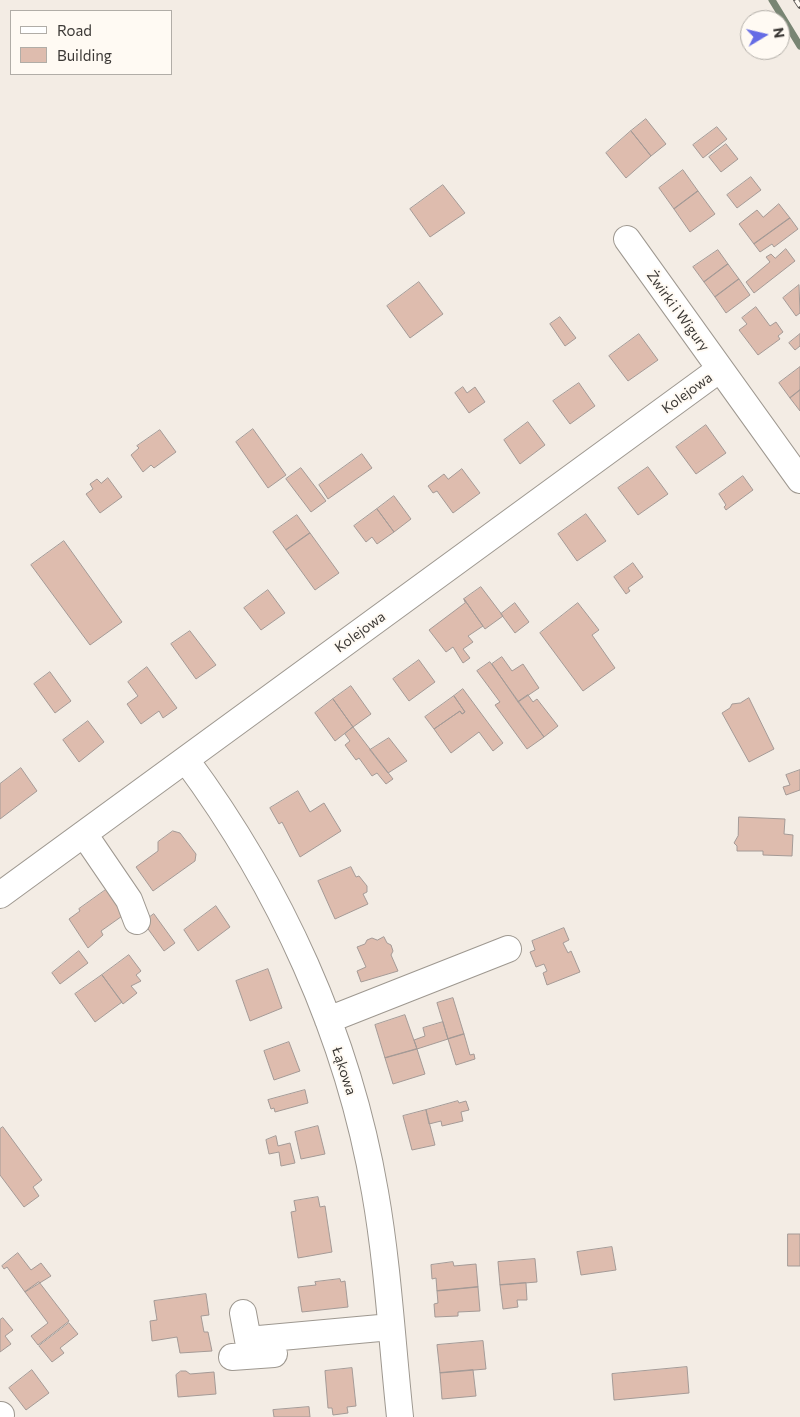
<!DOCTYPE html>
<meta charset="utf-8">
<style>
body{margin:0}
#map{position:relative;width:800px;height:1417px;overflow:hidden;background:#f3ece4;font-family:Commissioner,sans-serif}
canvas{display:block}
.legend{position:absolute;left:10px;top:10px;width:162px;height:65px;box-sizing:border-box;background:#fffaf3;border:1px solid #b1ada7;margin:0;padding:6px 9px;list-style:none;font-size:15px;color:#3c3936}
.legend li{display:flex;align-items:center;gap:10px;height:25px}
.legend b{width:25px;border:1px solid #b1ada7}
.north{position:absolute;left:740px;top:10px;width:50px;height:50px;box-sizing:border-box;background:#fffaf3;border:1px solid #b1ada7;border-radius:50%;rotate:81deg;font-size:14px;font-weight:700;line-height:20px;text-align:center;color:#3c3936}
.north::after{content:'';display:block;margin:auto;width:18px;height:22px;background:#656ce5;clip-path:polygon(50% 0,100% 100%,50% 72%,0 100%)}
</style>
<div id="map">
<canvas width="800" height="1417"></canvas>
<ul class="legend">
<li><b style="height:6px;background:#fff"></b>Road</li>
<li><b style="height:14px;background:#debcae"></b>Building</li>
</ul>
<div class="north">N</div>
</div>
<script>
const ctx = document.querySelector('canvas').getContext('2d');
ctx.lineJoin = 'round';
function stroke(path, color, width, dash) {
  ctx.strokeStyle = color;
  ctx.lineWidth = width;
  ctx.lineCap = dash ? 'butt' : 'round';
  ctx.setLineDash(dash || []);
  ctx.stroke(path);
}
function fillPath(path, color) {
  ctx.fillStyle = color;
  ctx.fill(path, 'evenodd');
}
function drawText(font, color, halo, rows, align = 'center') {
  ctx.font = font + ' Commissioner,sans-serif';
  ctx.lineWidth = 4;
  ctx.setLineDash([]);
  ctx.textBaseline = 'middle';
  ctx.strokeStyle = halo;
  ctx.fillStyle = color;
  for (const [text, x, y, turn = 0] of rows) {
    ctx.save();
    ctx.translate(x, y);
    ctx.rotate((+turn || 0) * Math.PI / 180);
    ctx.textAlign = isNaN(turn) ? turn : align;
    if (halo) ctx.strokeText(text, 0, 0);
    ctx.fillText(text, 0, 0);
    ctx.restore();
  }
}
stroke(new Path2D(`
 M772,0L800,46`), '#788573', 7);
const building = new Path2D(`
 M646,119L666,144L651,156L631,131Z
 M717,127L727,139L703,158L693,145Z
 M631,131L651,156L626,178L606,153Z
 M726,144L738,159L721,172L709,157Z
 M683,170L698,191L674,209L659,188Z
 M751,177L761,190L737,208L727,195Z
 M443,185L465,213L430,237L410,209Z
 M698,191L715,214L690,232L674,209Z
 M779,204L790,218L754,244L739,224L757,210L763,217Z
 M790,218L798,229L774,247L772,244L760,252L754,244Z
 M786,249L795,261L754,293L746,282L770,262L766,257L771,254L775,258Z
 M718,250L728,264L704,282L693,267Z
 M728,264L739,279L715,297L704,282Z
 M739,279L750,295L726,313L715,297Z
 M419,282L443,314L410,338L387,306Z
 M799,285L800,313L796,316L783,298Z
 M756,307L770,326L776,322L783,332L778,336L780,339L758,355L739,330L747,324L742,318Z
 M560,317L576,338L565,346L550,324Z
 M639,334L658,360L628,381L609,356Z
 M800,334V346L795,350L789,343Z
 M800,367V390L790,398L779,383Z
 M579,383L595,406L570,424L553,401Z
 M463,387L467,393L475,387L485,402L469,413L455,393Z
 M800,390V411L790,398Z
 M528,422L545,445L520,464L504,440Z
 M706,425L726,453L696,474L676,447Z
 M253,429L286,475L268,488L236,442Z
 M160,430L176,452L154,468L151,465L143,472L131,455L139,448L137,446Z
 M362,454L372,468L328,499L319,485Z
 M648,467L668,494L638,515L618,488Z
 M301,468L326,501L311,512L286,479Z
 M462,469L480,493L453,513L437,491L433,493L428,486L444,474L448,479Z
 M743,476L753,490L726,510L724,507L726,505L719,494Z
 M108,478L122,497L100,513L86,494L93,489L90,484L97,479L101,483Z
 M394,496L411,519L394,532L377,509Z
 M377,509L394,532L377,544L372,537L366,542L354,526Z
 M586,514L606,541L577,561L558,534Z
 M297,515L310,533L286,550L273,532Z
 M310,533L339,573L315,590L286,550Z
 M64,541L122,622L90,645L31,565Z
 M633,563L643,577L628,588L630,591L626,594L614,577Z
 M481,587L503,616L485,629L464,599Z
 M268,590L285,613L261,630L244,608Z
 M464,599L483,626L468,636L473,642L463,649L470,658L463,663L453,647L446,652L429,630L465,603Z
 M515,603L529,622L515,633L501,614Z
 M578,603L599,630L592,635L615,668L583,691L540,633Z
 M190,631L216,665L196,679L171,644Z
 M502,657L512,671L523,664L539,688L518,702L492,664Z
 M419,660L435,682L409,701L393,679Z
 M490,662L544,737L527,749L495,705L500,702L477,671Z
 M147,667L177,708L163,718L159,711L141,724L127,704L138,696L128,682Z
 M50,672L71,701L55,713L34,684Z
 M351,686L371,714L353,727L333,699Z
 M463,689L503,743L493,751L479,732L451,753L434,729L460,711L462,714L465,712L454,696Z
 M528,695L533,702L537,699L558,726L544,737L518,702Z
 M454,696L465,712L462,714L460,711L434,729L425,717Z
 M749,698L774,749L749,762L722,713L730,708L732,704L740,703Z
 M333,699L353,727L335,741L315,713Z
 M88,721L104,742L79,762L63,740Z
 M353,727L393,779L386,784L377,773L372,776L359,758L356,760L345,745L350,741L345,734Z
 M389,738L407,761L388,773L370,750Z
 M21,768L37,791L0,819V784Z
 M800,770V790L786,795L783,787L790,785L786,775Z
 M298,791L310,812L324,803L341,831L300,857L282,822L279,824L270,808Z
 M739,817L785,819L784,834L793,835L792,856L763,855V851H737V846L734,843L738,836Z
 M173,831L180,833L196,854L195,861L153,891L136,867L158,851V842Z
 M351,867L356,877L359,876L367,886V892L363,894L368,904L335,919L318,881Z
 M107,889L125,914L101,931L103,935L88,948L69,919L80,911L79,909Z
 M216,906L230,927L198,951L184,930Z
 M154,914L175,943L164,951L143,922Z
 M564,928L569,940L563,943L568,953L571,951L580,972L547,985L543,973L547,971L544,964L536,967L530,952L535,950L532,941Z
 M384,937L387,943L391,945L393,951L391,955L398,971L361,982L357,971L366,967L357,947L365,944L367,940L372,938L377,940Z
 M79,951L88,963L60,984L52,973Z
 M129,955L141,971L136,975L141,981L131,986L137,993L123,1004L102,975Z
 M268,969L282,1008L250,1021L236,981Z
 M102,975L122,1002L95,1022L75,994Z
 M453,998L464,1034L448,1039L437,1003Z
 M405,1015L417,1049L385,1058L375,1025Z
 M443,1022L448,1039L417,1049L414,1040L425,1036L423,1028Z
 M464,1034L470,1055L474,1054L475,1059L456,1065L448,1039Z
 M289,1042L300,1071L274,1080L264,1051Z
 M417,1049L425,1074L393,1084L385,1058Z
 M305,1090L308,1103L275,1112L274,1108L271,1109L268,1100Z
 M458,1101L459,1103L466,1101L469,1110L461,1112L463,1121L442,1126L441,1121L429,1124L426,1110Z
 M426,1110L435,1145L412,1150L403,1116Z
 M318,1126L325,1154L301,1159L295,1132Z
 M3,1127L42,1180L33,1187L39,1196L24,1207L0,1175V1129Z
 M276,1136L278,1146L290,1143L295,1163L281,1166L279,1152L269,1154L266,1140Z
 M318,1197L320,1207L325,1206L332,1252L298,1258L291,1212L296,1211L294,1201Z
 M788,1234H800V1266H788Z
 M612,1247L616,1270L581,1275L577,1252Z
 M18,1253L31,1270L41,1263L51,1276L25,1292L7,1267L4,1269L2,1266Z
 M535,1259L537,1282L500,1285L498,1262Z
 M453,1262L454,1266L476,1264L478,1287L437,1291L436,1278L432,1279L431,1265Z
 M340,1279L341,1282L345,1281L348,1307L302,1312L298,1287L316,1285L315,1282Z
 M39,1282L69,1321L38,1345L31,1336L48,1323L25,1292Z
 M526,1283L527,1300H517L518,1307L503,1309L500,1285Z
 M478,1287L480,1311L458,1312V1316L435,1317L434,1304L438,1303L437,1291Z
 M206,1294L209,1315L201,1316L204,1332H208L212,1351L180,1353L177,1337L152,1341L150,1321L157,1320L154,1301Z
 M3,1318L13,1330L5,1336L11,1344L0,1352V1320Z
 M69,1323L78,1334L60,1348L64,1353L52,1362L39,1346Z
 M483,1341L486,1369L440,1373L437,1345Z
 M687,1367L689,1393L614,1400L612,1374Z
 M352,1368L356,1406L347,1407L348,1413L333,1415L332,1408H328L325,1371Z
 M32,1370L49,1393L26,1410L9,1388Z
 M473,1370L476,1396L442,1399L440,1373Z
 M181,1371H186L190,1374L214,1372L216,1394L178,1397L176,1375Z
 M309,1407L310,1417H274L273,1410Z`);
fillPath(building, '#debcae');
stroke(building, '#a49a96', 1);
const minor = new Path2D(`
 M627,239L800,480
 M186,760C280,887 348,1035 375,1192C388,1266 392,1342 400,1417
 M84,834L129,900L137,921
 M0,895L720,369
 M328,1020L508,949
 M243,1313L248,1340L391,1327
 M232,1357L274,1354
 M0,1415H1`);
stroke(minor, '#9e9890', 28);
stroke(minor, '#fff', 26);
const rail = new Path2D(`
 M796,0L800,6`);
stroke(rail, '#524e4b', 5.5);
stroke(rail, '#fffaf3', 4, [11]);
drawText('14px', '#3c3936', '#fffaf3', [
 ["Żwirki i Wigury",678,311,54],
 ["Kolejowa",687,393,-36],
 ["Kolejowa",360,632,-36],
 ["Łąkowa",344,1071,72]
]);
</script>
